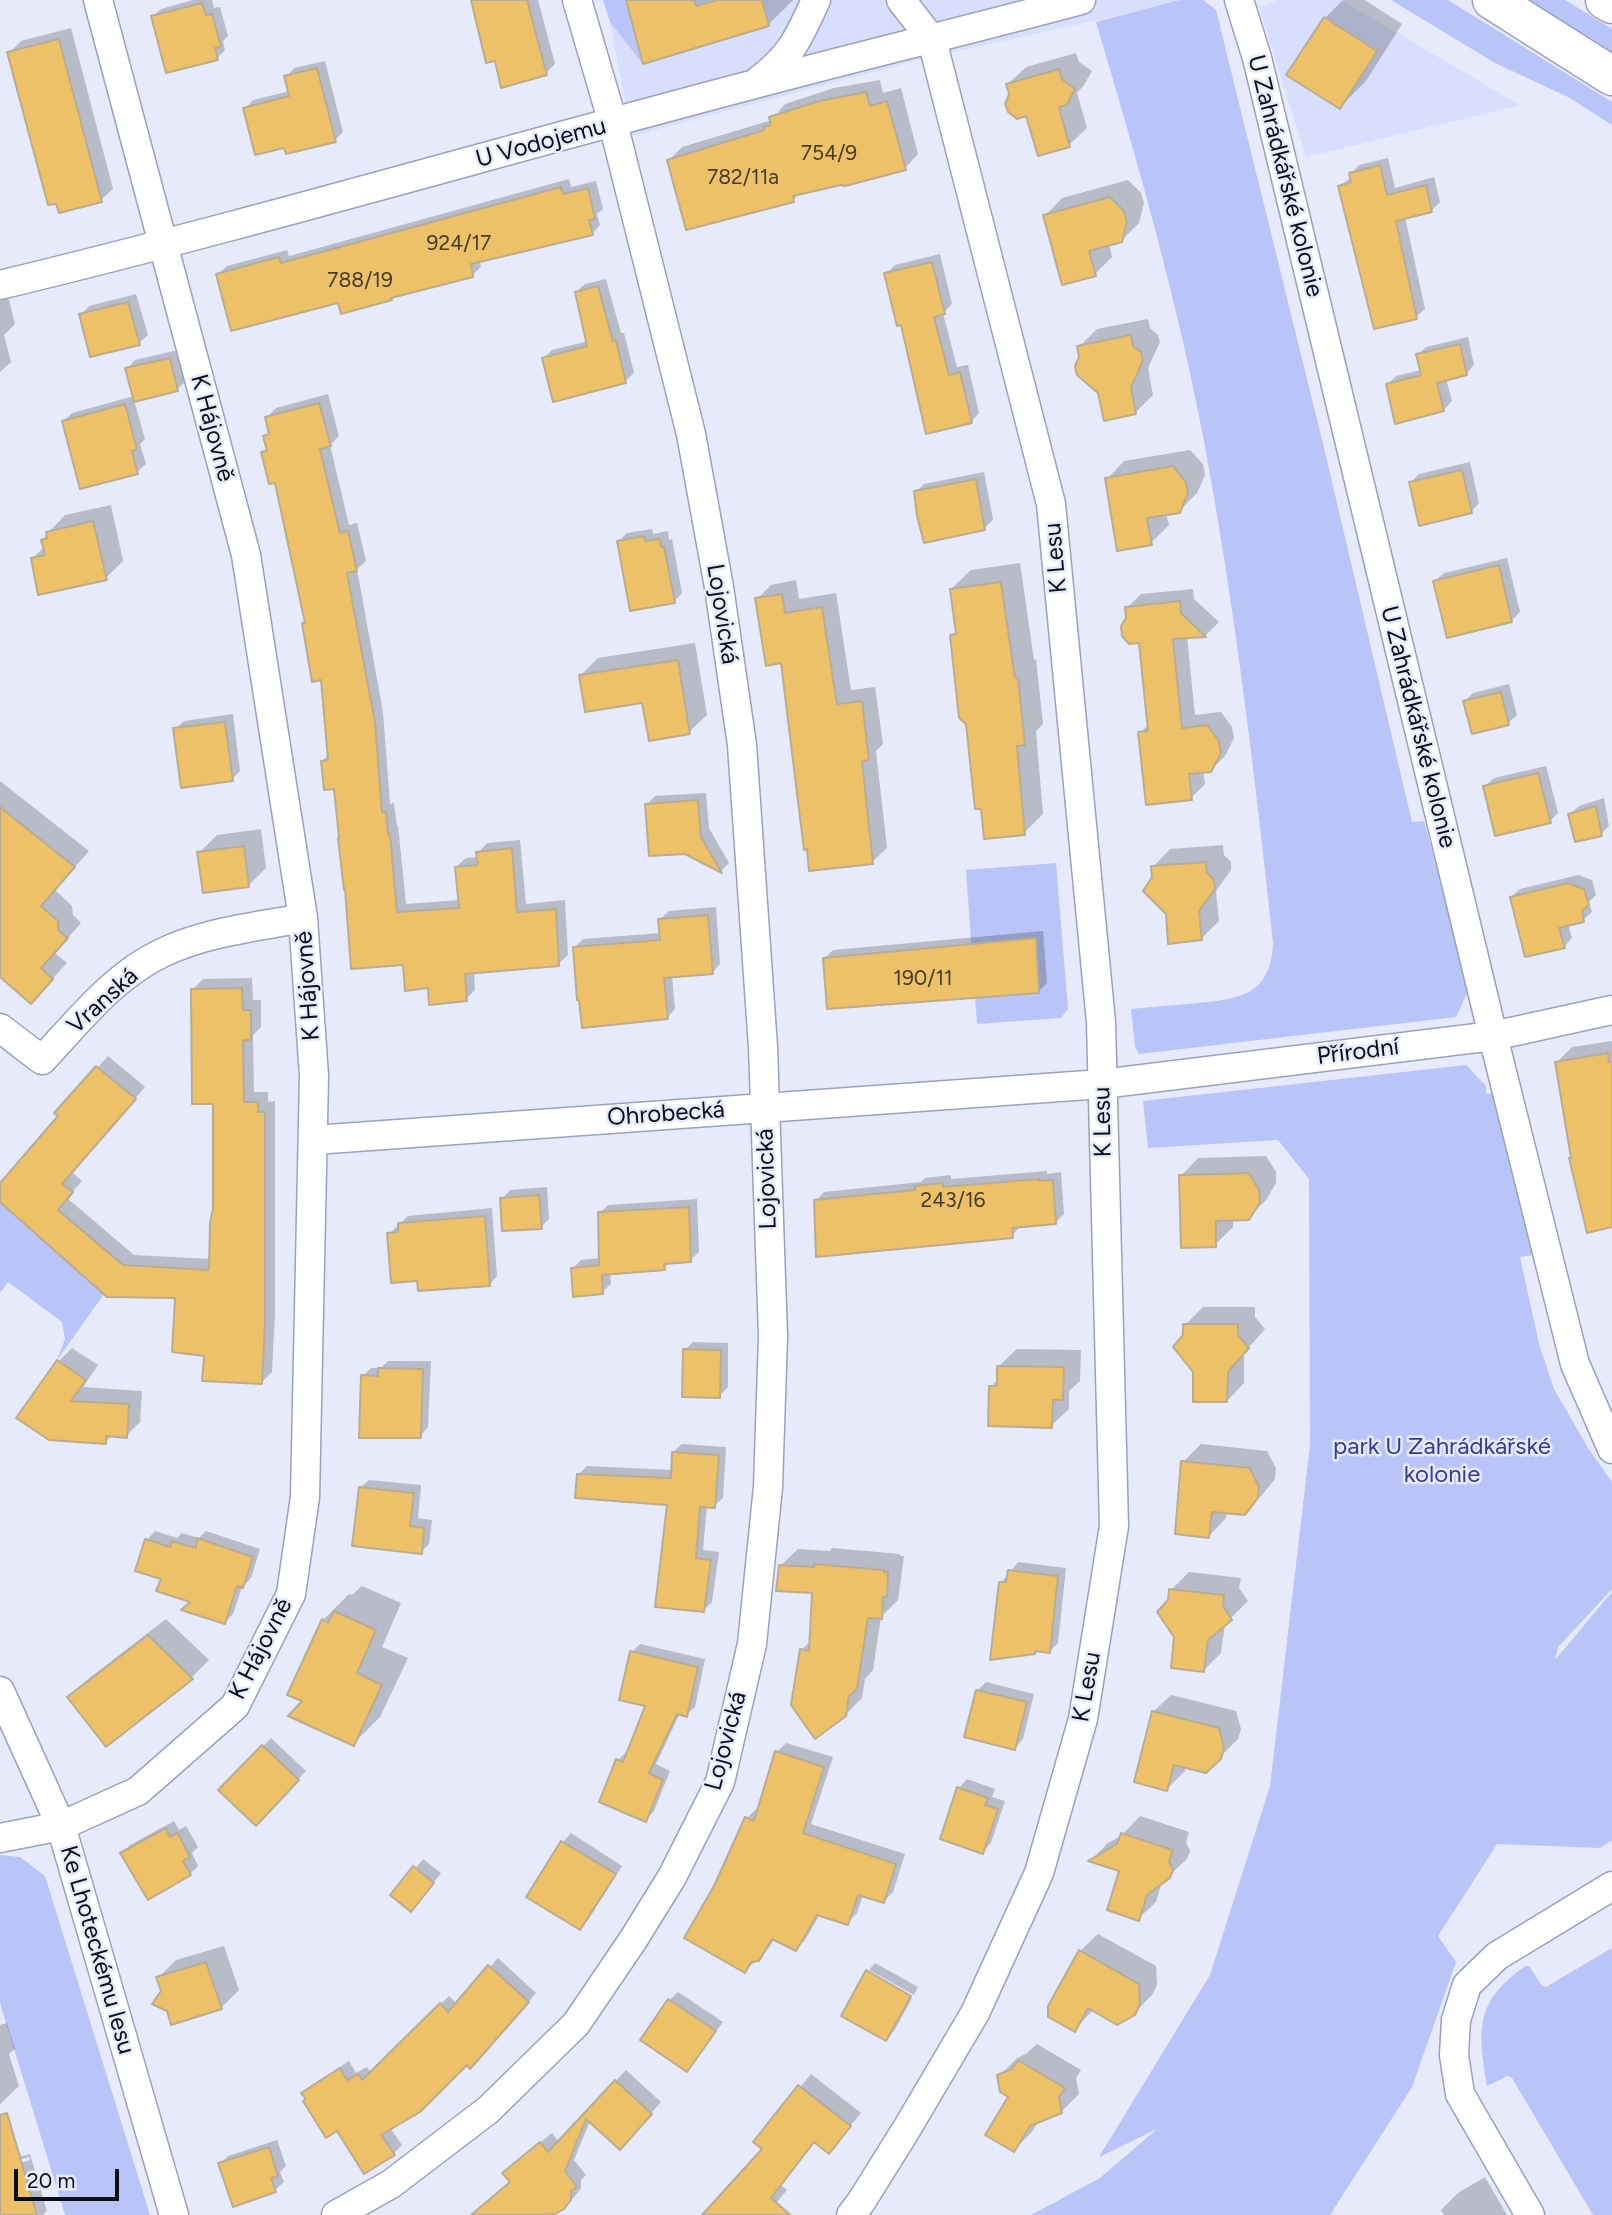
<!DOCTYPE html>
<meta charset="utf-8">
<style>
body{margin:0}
#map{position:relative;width:1612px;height:2215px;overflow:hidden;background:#e6eafb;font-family:Figtree,sans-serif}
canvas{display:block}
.scale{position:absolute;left:14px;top:2169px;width:105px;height:32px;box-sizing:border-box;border:4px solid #0c0e17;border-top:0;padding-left:9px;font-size:21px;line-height:24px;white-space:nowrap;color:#0c0e17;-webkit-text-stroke:5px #e6eafb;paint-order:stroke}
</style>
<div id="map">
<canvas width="1612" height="2215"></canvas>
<div class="scale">20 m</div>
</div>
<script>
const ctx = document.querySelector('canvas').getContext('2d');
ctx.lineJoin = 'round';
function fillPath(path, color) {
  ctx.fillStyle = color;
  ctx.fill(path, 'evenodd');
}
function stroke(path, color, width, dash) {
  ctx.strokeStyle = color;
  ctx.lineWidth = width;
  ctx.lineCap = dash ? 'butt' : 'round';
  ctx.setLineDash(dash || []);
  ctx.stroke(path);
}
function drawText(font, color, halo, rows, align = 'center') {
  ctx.font = font + ' Figtree,sans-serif';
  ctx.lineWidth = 5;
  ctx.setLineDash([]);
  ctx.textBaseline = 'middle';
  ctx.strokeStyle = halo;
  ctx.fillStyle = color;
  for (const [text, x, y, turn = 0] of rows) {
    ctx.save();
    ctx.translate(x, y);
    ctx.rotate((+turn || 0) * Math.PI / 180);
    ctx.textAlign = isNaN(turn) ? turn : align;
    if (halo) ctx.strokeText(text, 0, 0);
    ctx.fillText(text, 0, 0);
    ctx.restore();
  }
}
fillPath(new Path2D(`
 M603,0H1201L1179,2L926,58L632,136L610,22Z
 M1277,0H1341L1520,105L1306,157L1259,7Z`), '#d8dffc');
fillPath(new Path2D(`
 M603,0H626L643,64L610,22Z
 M1180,0H1203L1216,10L1324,448L1412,822L1424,821L1469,989L1456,1017L1139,1054L1135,1047L1131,1009C1153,1007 1175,1005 1198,1003C1241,999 1271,994 1273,943C1255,776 1235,607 1204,441C1177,299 1137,160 1096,22Z
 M1391,0H1448L1612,102V125L1568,97L1495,63Z
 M1525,0H1565L1612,29V54Z
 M1056,863L1068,1009L1061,1018L977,1024L966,870ZM1035,938L1039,993L993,997L989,942Z
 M1466,1065L1486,1086V1094L1495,1093L1534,1255L1520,1257L1539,1344L1554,1389L1588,1448L1612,1482V1589L1558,1647L1555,1660L1612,1592V1840L1600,1848L1497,1844L1438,1936L1456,1962L1412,2087L1330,2215H1031L1100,2178L1157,2129L1099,2157L1210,1975L1270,1786L1310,1445L1309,1179L1278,1140L1148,1148L1143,1101Z
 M0,1202L104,1294L57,1360L65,1339L62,1322L8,1282L0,1293Z
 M0,1855L20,1857L45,1876L150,2215H65L0,2003Z
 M1612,1948V2215H1593L1512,2078L1507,2076L1487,2086C1478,2029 1474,2003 1525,1966H1529L1542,1986L1546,1987Z`), '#b9c5f8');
fillPath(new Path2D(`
 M193,0H212L214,8L220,7L228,36L223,41L225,50L217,58L152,17L161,9Z
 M473,0H538L555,64L546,73L496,59Z
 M628,0H793L768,25Z
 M1343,0H1365L1402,24L1366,81L1340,107L1289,75L1325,18Z
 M71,28L113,189L101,200L9,53L21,41Z
 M1076,53L1079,62L1092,71L1084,85L1077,93L1087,128L1069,145L1027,114L1011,94L1008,84L1026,67Z
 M325,61L343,132L335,140L285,146L245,109L253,100L290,91L286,77L294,68Z
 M880,80L883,93L901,88L918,154L905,168L801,192L793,200L669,160L682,147L772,120L785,104L834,88Z
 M1388,158L1395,188L1434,177L1440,202L1431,211L1405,217L1425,309L1416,317L1340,186L1352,177L1351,174L1359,165Z
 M569,179L571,187L596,181L603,209L597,214L600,225L592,234L479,260L481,267L472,275L395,295L391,299L340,301L218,274L227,266L287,250L289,256Z
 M1128,180L1141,193L1144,203L1139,223L1121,241L1109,244L1112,257L1095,274L1045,216L1062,198Z
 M940,254L952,304L943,313L957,367L968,365L979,413L971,422L902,323L886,274L895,265Z
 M606,279L621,333H624L634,373L625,381L543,359L552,350L588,341L576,292L585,284Z
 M136,294L148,335L139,343L81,315L89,306Z
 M8,296L15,324L4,335L11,362L0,372V299Z
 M1148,319L1150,328L1158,335L1160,342L1148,368L1153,395L1136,412L1099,392L1081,357L1079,347L1097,329Z
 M1468,337L1474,365L1466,374L1446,379L1452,401L1444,410L1388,384L1396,376L1421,370L1418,355L1426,347Z
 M178,350L186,381L177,389L134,400L145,439L140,444L146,464L137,472L64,421L72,413L134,396L127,369L135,360Z
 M328,394L339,436L330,445L349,525L357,523L366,561L357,569L383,712L390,804L394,803L397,826L398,825L406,904L460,900L456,867L466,858L479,857L478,853L487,843L520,840L526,904L565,900L568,955L558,964L474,972L475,990L466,999L430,987L404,963L336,787L322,761L329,755L322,678L304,624L307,621L276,481L263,453L268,448L265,437L270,431L267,417L276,408Z
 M1190,450L1203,464L1205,475L1197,493L1179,511L1166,513L1169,525L1151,543L1107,479L1124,461Z
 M1470,462L1479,503L1471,512L1410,483L1419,474Z
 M984,472L993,520L984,528L916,492L924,484Z
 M111,505L123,561L106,578L32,559L45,546L43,540L48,533L65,515Z
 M652,529L653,534L668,531L669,540L672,539L682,593L674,602L619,541L627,533Z
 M1507,558L1520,612L1511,621L1435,581L1444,573Z
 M1020,563L1034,660L1036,659L1043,724L1036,731L1043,814L1024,833L968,723L952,636L957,630L951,589L971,570Z
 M796,580L799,599L836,593L851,690L875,687L883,744L876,751L887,848L872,862L757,599L771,585Z
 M1193,589L1194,599L1219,622L1206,635L1187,636L1195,715L1221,712L1232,727L1234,738L1225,756L1211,770L1203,771L1205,784L1191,798L1140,733L1149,724L1141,641L1128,619L1127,608L1141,594Z
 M695,643L707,715L689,732L644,701L581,675L598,658Z
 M1509,684L1517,715L1508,723L1465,701L1473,693Z
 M233,714L240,771L232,779L175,729L184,721Z
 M1546,766L1558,813L1550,821L1485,786L1494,778Z
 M0,781L89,851L55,890L72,906L73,915L81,923L55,953L67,963L31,1002L0,975Z
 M706,793L709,828L729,863L721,871L685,852L647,804L655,796Z
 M1604,798L1609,826L1601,834L1570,814L1579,806Z
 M261,829L266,868L248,886L199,853L217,835Z
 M1223,845L1224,855L1231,862V870L1216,891L1219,921L1201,939L1167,913L1153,878V867L1170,849Z
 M1578,875L1592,880L1596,895L1589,902L1592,912L1583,920L1568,924L1572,938L1564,947L1511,897L1520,889Z
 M716,907L720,964L712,973L672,976L675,1009L667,1018L575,947L583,939L661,933L660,919L669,911Z
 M1043,931L1047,983L1039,991L825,958L833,950Z
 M252,978L253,1000H261V1027L253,1035L254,1092H268V1102L275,1101V1313L272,1372L261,1383L205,1355L176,1297L0,1201V1185L61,1116L57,1113L108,1056L145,1087L72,1172L82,1181L67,1198L134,1255L211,1259L215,1209L214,1102L192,990L203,979Z
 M1612,1041V1225L1557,1062L1572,1047Z
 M1266,1156L1276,1172V1183L1266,1200L1248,1218L1233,1219V1227L1215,1245L1181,1176L1198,1158Z
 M1047,1171V1174L1061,1172L1064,1214L1055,1223L1020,1226L1012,1236L816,1201L824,1192L921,1182L925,1178L951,1175V1179Z
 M547,1187L549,1219L541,1227L502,1199L510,1190Z
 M697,1199L699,1252L690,1260L670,1262L664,1268L610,1273L611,1284L602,1292L573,1268L581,1260L601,1258L600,1213L608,1205Z
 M492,1208L497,1276L489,1285L389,1234L408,1216Z
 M1203,1307H1255V1317L1265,1329L1244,1353V1383L1227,1401L1195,1372L1185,1335V1325Z
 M693,1342L728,1343V1387L719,1396L685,1350Z
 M72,1348L98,1365L83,1387L142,1391L140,1422L126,1436L113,1435L105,1442L49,1439L58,1362Z
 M1017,1349L1081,1350L1080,1381L1069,1391V1409L1051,1426L991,1387L999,1378V1366Z
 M388,1361H431L428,1427L420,1436L363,1376L371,1368H381Z
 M682,1444L726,1447L723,1498L714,1506H707L703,1550L719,1552L712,1602L704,1610L669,1503L578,1475L587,1466L673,1470V1452Z
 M1201,1444L1267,1451L1276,1468L1275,1479L1262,1495L1244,1513L1227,1511L1226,1518L1209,1536L1183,1462Z
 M369,1480L421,1485L418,1518L432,1520L429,1544L421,1552L360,1488Z
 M155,1531L177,1538L182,1533L199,1538L206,1531L260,1549L251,1578L242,1587L233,1614L225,1622L192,1601L163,1578L147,1540Z
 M832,1548L900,1554V1556H904L898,1600L881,1617L873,1670L865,1679L862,1698L845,1715L801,1650L812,1640L814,1592L781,1565L798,1549L830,1551Z
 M1018,1562L1066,1568L1058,1643L1050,1651L1037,1650L1034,1653L1001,1583Z
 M1189,1572L1241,1578L1239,1588L1248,1601L1225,1624L1221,1653L1204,1670L1176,1637L1170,1600L1171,1590Z
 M362,1586L401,1603L382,1647L408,1658L380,1717L353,1744L305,1700L323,1620L349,1594L352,1595Z
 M166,1619L209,1660L192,1677L107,1744L70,1697L87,1680Z
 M640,1644L705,1659L695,1707L686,1715L680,1713L656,1764L670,1771L654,1811L646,1820L618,1760L626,1752L628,1753L647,1705L632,1652Z
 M986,1682L1034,1694L1023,1739L1015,1748L977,1691Z
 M1171,1695L1236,1711L1241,1729L1238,1739L1206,1771L1186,1766L1185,1771L1167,1789L1153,1712Z
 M271,1738L306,1771L256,1823L221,1790Z
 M786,1743L833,1757L811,1824L905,1854L893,1892L884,1901L863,1895L857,1913L847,1923L820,1914L805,1940L796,1949L775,1938L768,1949L745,1971L715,1887L747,1818L756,1809L759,1810L777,1752Z
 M967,1779L995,1789L992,1797L1005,1801L991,1843L982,1852L942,1838L959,1788Z
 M1140,1816L1189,1832L1186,1842L1190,1851L1187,1859L1162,1882L1156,1902L1138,1919L1121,1870L1091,1860L1108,1843L1122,1835Z
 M174,1821L179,1830L186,1826L198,1847L192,1853L198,1866L190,1874L122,1854L130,1845Z
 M571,1833L622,1866L588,1920L580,1928L529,1896L563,1842Z
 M423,1859L441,1873L419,1901L393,1895Z
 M1098,1934L1156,1966L1157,1985L1152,1995L1134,2013L1093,2010L1074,2030L1080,1951Z
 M224,1946L239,1990L221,2008L163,1992L158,1978L176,1960Z
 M498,1958L536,1993L478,2059L467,2063L390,2128L402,2145L394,2153L364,2172L338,2129L304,2093L312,2085L349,2061L356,2073L367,2067L371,2073L449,1996L457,2004Z
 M875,1963L918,1987L914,1995L869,1970Z
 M867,1973L912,1998L894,2031L886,2039Z
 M678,1992L723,2022L687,2069L643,2039L670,2000Z
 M7,2023L15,2049L9,2054L19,2086L0,2104V2025Z
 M1037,2044L1081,2070L1076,2078L1079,2094L1061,2112L1039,2120L1032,2132L1014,2150L1011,2096L999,2076L1017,2058L1026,2054Z
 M626,2070L661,2102L630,2137L590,2121L574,2160L586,2175L581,2180V2188L575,2196L563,2208L540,2215H471L511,2181L515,2163L552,2133L559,2142Z
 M811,2074L861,2113L829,2151L816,2141L781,2185L787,2190L777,2202L792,2215H704L765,2148L756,2141Z
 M277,2140L286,2166L280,2172L284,2182L275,2190L234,2205L220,2164L228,2156Z
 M30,2154L47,2211L43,2215H0V2169L30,2160L29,2157L0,2166V2162Z
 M1485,2177L1507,2215H1444L1441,2210L1458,2193Z`), '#0003');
const building = new Path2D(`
 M471,0H527L547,75L501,88L495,61L486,63Z
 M626,0H694L696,6L718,0H762L769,26L643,64Z
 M202,3L206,15L212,14L221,46L215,48L218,60L166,73L151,16Z
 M1324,17L1377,51L1340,109L1286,75Z
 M59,39L102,202L59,213L56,204L48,205L7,52Z
 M317,68L336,142L286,154L284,148L255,155L243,108L289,96L284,76Z
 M1059,69L1062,79L1075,89L1067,105L1059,107L1070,147L1038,156L1026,116L1017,119L1008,112L1005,104L1009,94L1006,84Z
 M866,92L870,106L887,101L906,170L845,186L841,185L793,196L794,202L686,230L667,160L764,130V127L771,125L769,117L819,101Z
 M1380,165L1387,195L1426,185L1432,212L1396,221L1417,319L1374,329L1338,186L1351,182L1349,173Z
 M561,187L563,194L588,188L595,219L589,220L593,235L471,264L473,277L391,298L392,300L341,314L338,303L231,331L216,274L279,257L281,263Z
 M1110,197L1124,211L1127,222L1122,242L1089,251L1096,276L1062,285L1043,215Z
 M932,262L945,314L934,317L949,375L960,372L972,423L926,434L901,325L897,326L884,273Z
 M598,286L613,341L616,340L626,383L553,402L542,358L587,346L575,292Z
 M128,302L140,345L90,357L79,314Z
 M1131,335L1133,346L1141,352L1143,361L1131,387L1136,414L1104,421L1098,393L1077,375L1075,366L1079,357L1077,346Z
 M1460,344L1467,375L1437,383L1444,411L1395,424L1386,384L1421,375L1416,354Z
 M170,358L178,391L134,402L125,368Z
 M319,403L331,446L320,449L340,533L348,531L357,571L347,573L375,722L382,812H386L388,834H390L397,912L459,908L455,867L478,865L476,852L512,848L517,912L556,909L559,966L465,974L467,1001L429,1005L428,988L405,991L403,965L351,969L345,889L344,890L338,838H339L334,789L324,790L321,761L328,760L321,680L312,682L302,623H305L275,483L269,484L261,452L267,451L263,436L269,434L265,417Z
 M125,404L137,449L132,451L138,474L80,489L62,421Z
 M1173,466L1186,482L1188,493L1180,513L1147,518L1152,545L1117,551L1105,478Z
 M1462,470L1472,513L1419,526L1409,482Z
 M976,479L985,530L924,543L917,516L914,491Z
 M93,521L107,580L38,595L31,558L45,555L41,540L47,538L46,532Z
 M644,536L645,541L660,539L661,547L664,546L675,603L630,611L617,541Z
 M1499,565L1512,622L1447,638L1433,581Z
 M1001,582L1015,678H1018L1025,745L1017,746L1025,835L984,839L981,809H975L966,724L959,718L950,635L956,634L950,589Z
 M782,594L785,613L822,607L837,704L862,701L869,760L862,761L873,864L809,871L807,849L804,850L781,663L766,666L755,598Z
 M1180,601L1181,613L1206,637L1173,639L1182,728L1207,725L1219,741L1221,753L1211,772L1189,774L1192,800L1146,805L1138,732L1148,731L1139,643L1129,644L1122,636L1121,626L1126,618L1125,607Z
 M678,660L690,734L649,741L642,703L585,712L579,675Z
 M1501,692L1509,725L1472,734L1463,701Z
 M225,722L233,781L181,788L173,728Z
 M1538,773L1551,823L1495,836L1483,786Z
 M698,800L701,837L722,873L685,854L649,856L645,804Z
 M1596,806L1602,836L1575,842L1568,814Z
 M0,807L75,867L41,906L58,921V930L68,938L41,968L53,979L31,1004L0,977Z
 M244,846L249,887L203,893L197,852Z
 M1206,862L1207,872L1214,880L1215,889L1199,911L1202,940L1168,944L1166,914L1143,891L1152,877L1151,866Z
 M1568,883L1584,889L1589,905L1582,911L1584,922L1559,928L1565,948L1525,957L1510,897Z
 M708,915L713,974L664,978L668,1019L582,1028L579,1000H577L573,947L660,940L658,919Z
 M1036,938L1039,993L827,1009L823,958Z
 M242,988L243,1010H251V1040H243L244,1102H258V1112H265V1325L262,1384L202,1381L204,1356L172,1352L175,1298L107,1297L0,1202V1183L58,1116L54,1113L96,1066L136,1099L62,1184L73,1192L58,1210L123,1265L209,1270L210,1223L213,1209V1104H192L191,989Z
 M1608,1053L1609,1062H1612V1227L1587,1233L1569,1158H1571L1555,1062Z
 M1249,1173L1259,1190L1260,1202L1249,1220L1216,1221V1247L1181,1248L1179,1175Z
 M1039,1179V1181L1053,1180L1056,1224L1012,1228L1013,1238L816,1257L814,1200L915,1190V1186L943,1183V1187Z
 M539,1195L542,1229L502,1231L500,1198Z
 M689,1207L691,1262L664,1264L665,1270L602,1275L603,1294L573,1297L571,1268L599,1265L598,1212Z
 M485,1216L490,1286L418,1291L417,1281L391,1283L387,1233L398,1232V1223Z
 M1183,1324H1238V1335L1249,1348L1228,1372L1227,1402H1193V1372L1173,1347L1183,1335Z
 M683,1349L721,1350L720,1398L682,1397Z
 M57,1360L86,1380L71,1401L129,1404L127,1438L106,1436V1444L49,1440L16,1418Z
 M997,1366L1064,1367L1063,1400H1053L1052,1428L988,1426L989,1386H997Z
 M378,1368L423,1369L421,1438H359L361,1375L378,1376Z
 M672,1452L719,1455L715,1508L700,1507L696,1558L711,1560L704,1612L655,1607L667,1505L575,1498L577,1474L671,1478Z
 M1181,1461L1250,1468L1259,1487L1258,1498L1245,1515L1212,1512L1209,1538L1175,1534Z
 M359,1487L414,1493L410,1526L424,1528L422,1554L352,1546Z
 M197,1538L253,1557L243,1588L237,1586L225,1624L181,1610L190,1602L156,1591L161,1579L135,1571L145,1539L170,1547L172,1541L196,1548Z
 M814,1564L884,1570V1572H888L887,1597H883L882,1619L868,1618L857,1689L849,1696L846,1716L815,1739L791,1705L800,1649L809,1651L812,1593L776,1591L779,1565L814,1567Z
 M1008,1570L1058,1576L1050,1653L1035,1651V1654L990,1660L999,1582H1006Z
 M1169,1589L1224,1595L1223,1606L1232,1620L1208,1640L1204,1672L1171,1668L1174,1637L1157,1612L1168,1600Z
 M334,1611L376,1630L357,1673L382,1685L354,1746L288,1716L302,1701L287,1695L322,1619L328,1623Z
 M148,1635L193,1679L106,1747L67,1697Z
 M630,1651L698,1667L687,1717L677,1714L649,1773L663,1780L646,1822L599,1802L616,1759L623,1762L645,1706L619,1700Z
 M976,1690L1027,1702L1015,1750L964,1737Z
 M1152,1711L1219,1728L1224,1748L1221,1759L1206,1773L1174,1765L1167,1791L1134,1782Z
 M262,1745L299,1780L256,1826L218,1790Z
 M775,1751L824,1767L803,1833L896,1864L884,1903L858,1895L848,1925L817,1915L796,1951L772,1939L759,1961L751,1962L745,1973L684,1938L714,1886L745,1817L754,1821Z
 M957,1787L988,1798L985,1805L998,1809L983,1854L940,1839Z
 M166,1828L170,1837L178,1833L190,1857L183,1861L191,1875L148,1900L120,1853Z
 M1121,1833L1173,1850L1169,1861L1173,1870L1170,1878L1147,1895L1139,1921L1107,1910L1119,1871L1088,1861L1117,1844Z
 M561,1841L616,1874L580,1930L526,1897Z
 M413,1866L434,1883L411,1912L390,1895Z
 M1079,1950L1139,1984L1140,2004L1135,2015L1117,2025L1088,2008L1075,2032L1048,2017V2006Z
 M206,1962L222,2009L171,2025L167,2011L152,2004L161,1991L156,1977Z
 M488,1965L529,2002L470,2069L467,2065L420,2112L381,2135L395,2155L364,2174L337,2131L326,2138L303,2101L306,2099L301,2093L340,2068L347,2080L358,2074L362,2080L440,2003L448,2012Z
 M866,1970L911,1996L886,2041L841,2016Z
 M668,1999L716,2031L687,2072L640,2040Z
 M1018,2060L1065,2088L1059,2097L1062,2113L1030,2126L1014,2152L985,2135L1008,2097L1000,2092L997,2075L1012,2069Z
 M615,2080L652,2114L620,2150L586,2119L565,2171L577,2187L571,2191V2200L564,2209L555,2214L543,2215H471L510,2182L502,2173L540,2142L548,2152Z
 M798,2085L851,2126L829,2154L814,2142L771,2198L790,2215H702L762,2149L753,2142Z
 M7,2113L37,2215H0V2115Z
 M269,2147L278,2176L271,2178L276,2192L233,2207L218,2163Z`);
fillPath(building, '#ecc168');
stroke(building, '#b9ac92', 2);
const minor = new Path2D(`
 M1239,0L1257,58L1493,1036L1575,1364L1612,1449
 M758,81C792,55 798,39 816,0
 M0,285C253,224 503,150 755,84C863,55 973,29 1081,0
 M0,1028L42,1060C78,1022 113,976 162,953C205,932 256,927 303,918
 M314,1140L1102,1084L1493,1036L1612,1010
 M0,1691L61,1826L174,2215
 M0,1838L61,1826L138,1791L235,1706L291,1594L305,1497L314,1076L303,918L246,555L98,0
 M336,2215L391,2184L488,2110L576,2024L633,1940L672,1877L720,1782L752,1644L768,1487L773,1336L763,1047L742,745L719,587L691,434L613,123L577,0
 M851,2215L861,2202L906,2130L975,2013L1039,1873L1083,1719L1114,1526L1101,1022L1051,504L932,40L901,0
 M1530,2215L1460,2094L1454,2055L1456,2020L1467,1985L1497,1956L1612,1886`);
const secondary = new Path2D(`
 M1492,0L1612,76
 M1605,0L1612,4`);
stroke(minor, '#9aa1bb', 31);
stroke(secondary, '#9aa1bb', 41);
stroke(minor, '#fff', 28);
stroke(secondary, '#fff', 38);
drawText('21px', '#443b2b', null, [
 ["754/9",829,154],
 ["782/11a",743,178],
 ["924/17",459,244],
 ["788/19",360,281],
 ["190/11",923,979],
 ["243/16",953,1201]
]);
drawText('24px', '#0c0e17', '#e6eafb', [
 ["U Vodojemu",541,143,-15],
 ["U Zahrádkářské kolonie",1285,176,76],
 ["K Hájovně",212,428,75],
 ["K Lesu",1056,558,-95],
 ["Lojovická",722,614,81],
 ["U Zahrádkářské kolonie",1418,727,76],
 ["K Hájovně",308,986,-94],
 ["Vranská",103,1001,-42],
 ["Přírodní",1358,1052,-7],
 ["Ohrobecká",666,1114,-4],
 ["K Lesu",1103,1122,-91],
 ["Lojovická",767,1179,-92],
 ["K Hájovně",261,1649,-63],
 ["K Lesu",1087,1687,-80],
 ["Lojovická",726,1741,-75],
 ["Ke Lhoteckému lesu",97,1950,74]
]);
drawText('24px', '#343b97', '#e6eafb', [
 ["park U Zahrádkářské",1442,1447],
 ["kolonie",1442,1475]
]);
</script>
